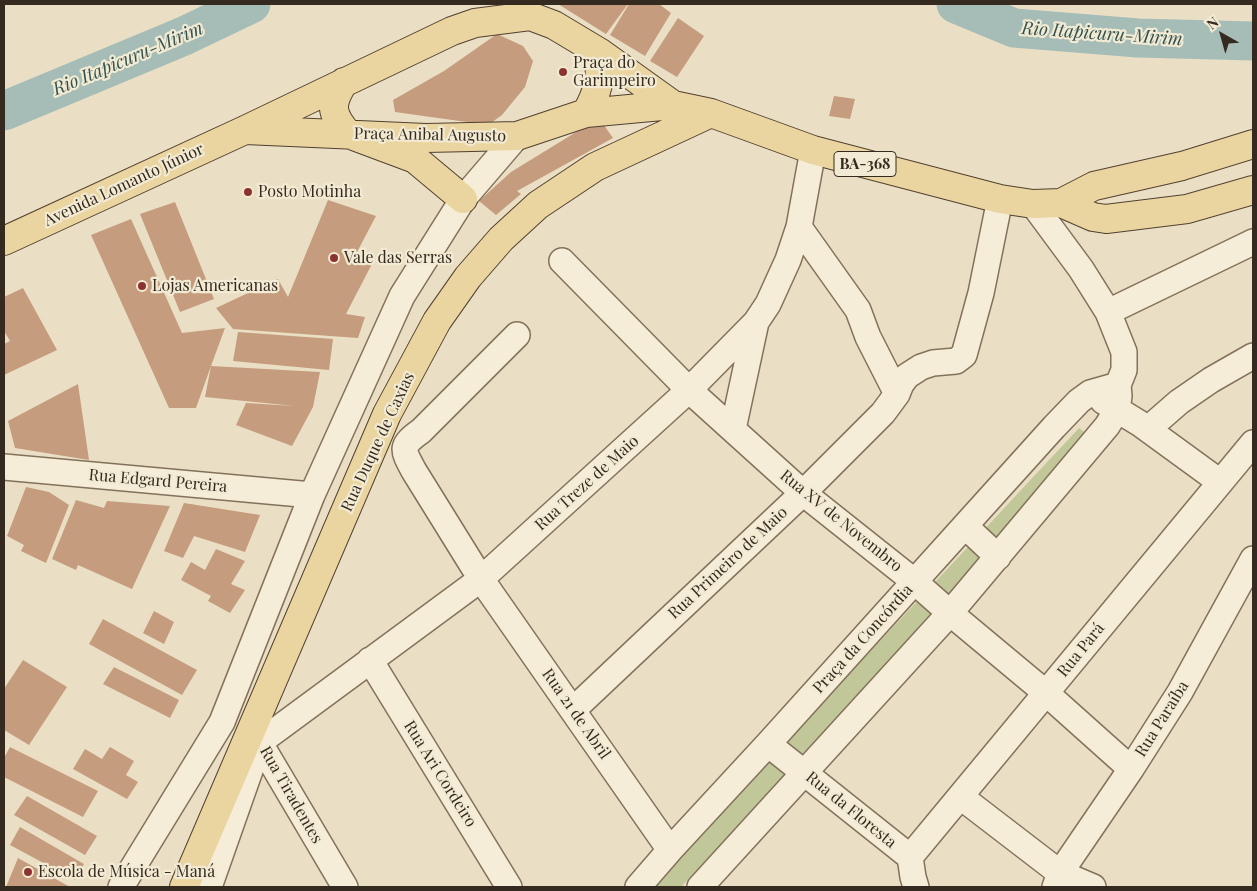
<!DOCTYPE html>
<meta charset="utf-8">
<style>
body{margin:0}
#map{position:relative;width:1257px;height:891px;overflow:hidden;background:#eadfc4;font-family:"Playfair Display",serif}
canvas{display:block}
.frame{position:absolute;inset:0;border:5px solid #342a1f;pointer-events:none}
.north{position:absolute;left:1197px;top:10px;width:50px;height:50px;-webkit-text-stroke:4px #f2ead3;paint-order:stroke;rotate:322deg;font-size:14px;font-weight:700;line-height:20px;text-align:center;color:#342a1f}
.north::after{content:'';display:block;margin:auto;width:18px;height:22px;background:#342a1f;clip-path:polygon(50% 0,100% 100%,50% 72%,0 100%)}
</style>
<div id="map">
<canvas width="1257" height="891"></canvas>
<div class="frame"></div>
<div class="north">N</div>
</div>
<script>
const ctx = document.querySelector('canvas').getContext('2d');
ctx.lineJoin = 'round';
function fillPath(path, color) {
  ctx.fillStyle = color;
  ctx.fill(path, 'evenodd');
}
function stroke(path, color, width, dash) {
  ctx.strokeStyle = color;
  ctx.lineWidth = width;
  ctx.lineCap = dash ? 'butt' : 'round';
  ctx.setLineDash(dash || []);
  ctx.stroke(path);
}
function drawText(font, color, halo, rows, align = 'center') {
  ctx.font = font + ' "Playfair Display",serif';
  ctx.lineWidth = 4.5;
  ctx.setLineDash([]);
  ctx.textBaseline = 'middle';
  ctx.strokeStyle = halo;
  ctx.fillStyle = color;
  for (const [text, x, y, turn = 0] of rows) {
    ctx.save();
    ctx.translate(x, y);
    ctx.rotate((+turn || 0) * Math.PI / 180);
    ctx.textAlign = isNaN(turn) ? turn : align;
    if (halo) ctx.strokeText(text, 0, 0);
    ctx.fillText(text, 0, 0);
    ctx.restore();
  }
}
fillPath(new Path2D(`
 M1079,428L1088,435L847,713L681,887H650Z`), '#c1c799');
stroke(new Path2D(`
 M956,4L1014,28L1138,38L1253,41
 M4,111L184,36L251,4`), '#a6bdb7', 39);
fillPath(new Path2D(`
 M558,4H628L606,34Z
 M629,4H659L671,13L645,56L610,35Z
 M678,18L704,36L677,77L650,61Z
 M497,34L523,46L533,61L525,87L502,115L488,125L395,112L393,100L444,71Z
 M834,96L855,99L850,119L829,116Z
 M599,118L613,138L517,191L521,194L496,215L479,201L511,172Z
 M328,200L376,216L356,254L373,262L346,314L365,317L358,338L233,329L216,308L278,279L288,297Z
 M175,202L214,299L180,312L140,214Z
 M131,219L182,333L225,328L211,366L320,372L313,407L292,446L236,425L246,403L295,406L205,397L211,366L196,408H169L91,235Z
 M23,288L57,350L4,375V344L10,341L4,331V297Z
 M238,332L333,339L329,370L233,361Z
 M78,384L89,460L15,448L8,421Z
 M26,487L49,492L69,505L46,563L21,551L24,545L7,536Z
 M76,500L104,508L107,501L170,506L132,589L78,565L76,570L52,559Z
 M184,503L260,515L245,552L194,536L183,558L164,551Z
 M216,549L245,561L231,584L245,590L230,613L208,601L211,596L181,580L191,562L205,570Z
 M154,611L174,622L164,644L143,633Z
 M103,619L197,670L182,695L89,644Z
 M23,660L67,687L29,745L4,730V689Z
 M114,667L179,700L170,718L103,684Z
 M10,747L98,791L83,817L4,777V758Z
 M110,747L134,761L126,775L138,782L127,799L73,769L85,749L102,759Z
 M27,796L97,836L85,855L14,815Z
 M20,827L84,864L75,880L10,845Z
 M18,858L70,887H6Z`), '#c59c7e');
const minor = new Path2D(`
 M799,227L858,310L868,337L897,394
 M562,261L689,390L803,493L915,582L950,613L1046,693L1131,769
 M1108,312L1253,242
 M517,335L421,431C400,446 402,449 414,471L481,579L670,850
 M1103,401L1139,423L1220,482
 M733,429L756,322
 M1148,429L1179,402L1211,380L1253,356
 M4,467L312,495
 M965,526L998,557
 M370,660L509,887
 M573,710L803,493L883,413L897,394L901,384L907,376L921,367L933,363L956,361L964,355L981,293L1000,199
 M254,733L345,887
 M768,744L910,857L913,877L916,887
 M961,797L1060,873L1093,887
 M910,857L1253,443
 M121,887L222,722L312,495L402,296L463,199L517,136
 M209,887L260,742L481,579L689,390L756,322L768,304L788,260L799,227L813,150
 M638,887L670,850L768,744L1054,427L1079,401L1090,393L1118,385
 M700,887L950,613L1107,426L1117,410L1119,396L1118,385L1124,370V352L1108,312L1081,269L1033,204
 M1055,887L1060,873L1131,769L1180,692L1253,559`);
const major = new Path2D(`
 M344,82C330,104 330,113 348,134L415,159L463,199
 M586,113C598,93 602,75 599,52
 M245,130L426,138L517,136L586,113L673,105L711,113L813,150L1000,199L1033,204L1061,203L1093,217L1106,219L1187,209L1253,190
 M1061,203L1094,186L1182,166L1253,144
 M4,241L245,130L452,31L475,23L530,16L554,25L599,52L673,105
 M184,887L387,414L437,321L468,277L501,239L538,205L595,167L711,113`);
stroke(minor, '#83715c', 28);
stroke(major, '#514030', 30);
stroke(minor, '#f5edd7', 25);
stroke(major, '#ead49f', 28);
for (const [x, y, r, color] of [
 [563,72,5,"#8c3332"],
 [248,192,5,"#8c3332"],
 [334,258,5,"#8c3332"],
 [142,286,5,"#8c3332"],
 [28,872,5,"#8c3332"]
]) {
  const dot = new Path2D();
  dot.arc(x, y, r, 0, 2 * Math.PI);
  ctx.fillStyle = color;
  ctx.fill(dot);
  stroke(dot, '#f2ead3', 2);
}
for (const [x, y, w] of [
 [865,164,62]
]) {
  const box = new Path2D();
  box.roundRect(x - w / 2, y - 12.5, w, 25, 4);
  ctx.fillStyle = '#f2ead3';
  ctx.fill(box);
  stroke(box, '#342a1f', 1);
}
drawText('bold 15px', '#342a1f', null, [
 ["BA-368",865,164]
]);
drawText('16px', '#342a1f', '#f2ead3', [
 ["Praça do",573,63],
 ["Garimpeiro",573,81],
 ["Posto Motinha",258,192],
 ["Vale das Serras",344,258],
 ["Lojas Americanas",152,286],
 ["Escola de Música - Maná",38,872]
], 'left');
drawText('16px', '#342a1f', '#f2ead3', [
 ["Praça Anibal Augusto",430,135,1],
 ["Avenida Lomanto Júnior",124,185,-25],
 ["Rua Duque de Caxias",378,442,-65],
 ["Rua Edgard Pereira",158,481,5],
 ["Rua Treze de Maio",587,483,-42],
 ["Rua XV de Novembro",841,521,39],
 ["Rua Primeiro de Maio",728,563,-43],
 ["Praça da Concórdia",863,639,-48],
 ["Rua Pará",1081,650,-51],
 ["Rua 21 de Abril",576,714,55],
 ["Rua Paraíba",1162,719,-58],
 ["Rua Ari Cordeiro",440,774,58],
 ["Rua Tiradentes",291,795,60],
 ["Rua da Floresta",851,810,39]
]);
drawText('italic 18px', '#305351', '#f2ead3', [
 ["Rio Itapicuru-Mirim",1102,34,4],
 ["Rio Itapicuru-Mirim",128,59,-23]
]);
</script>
